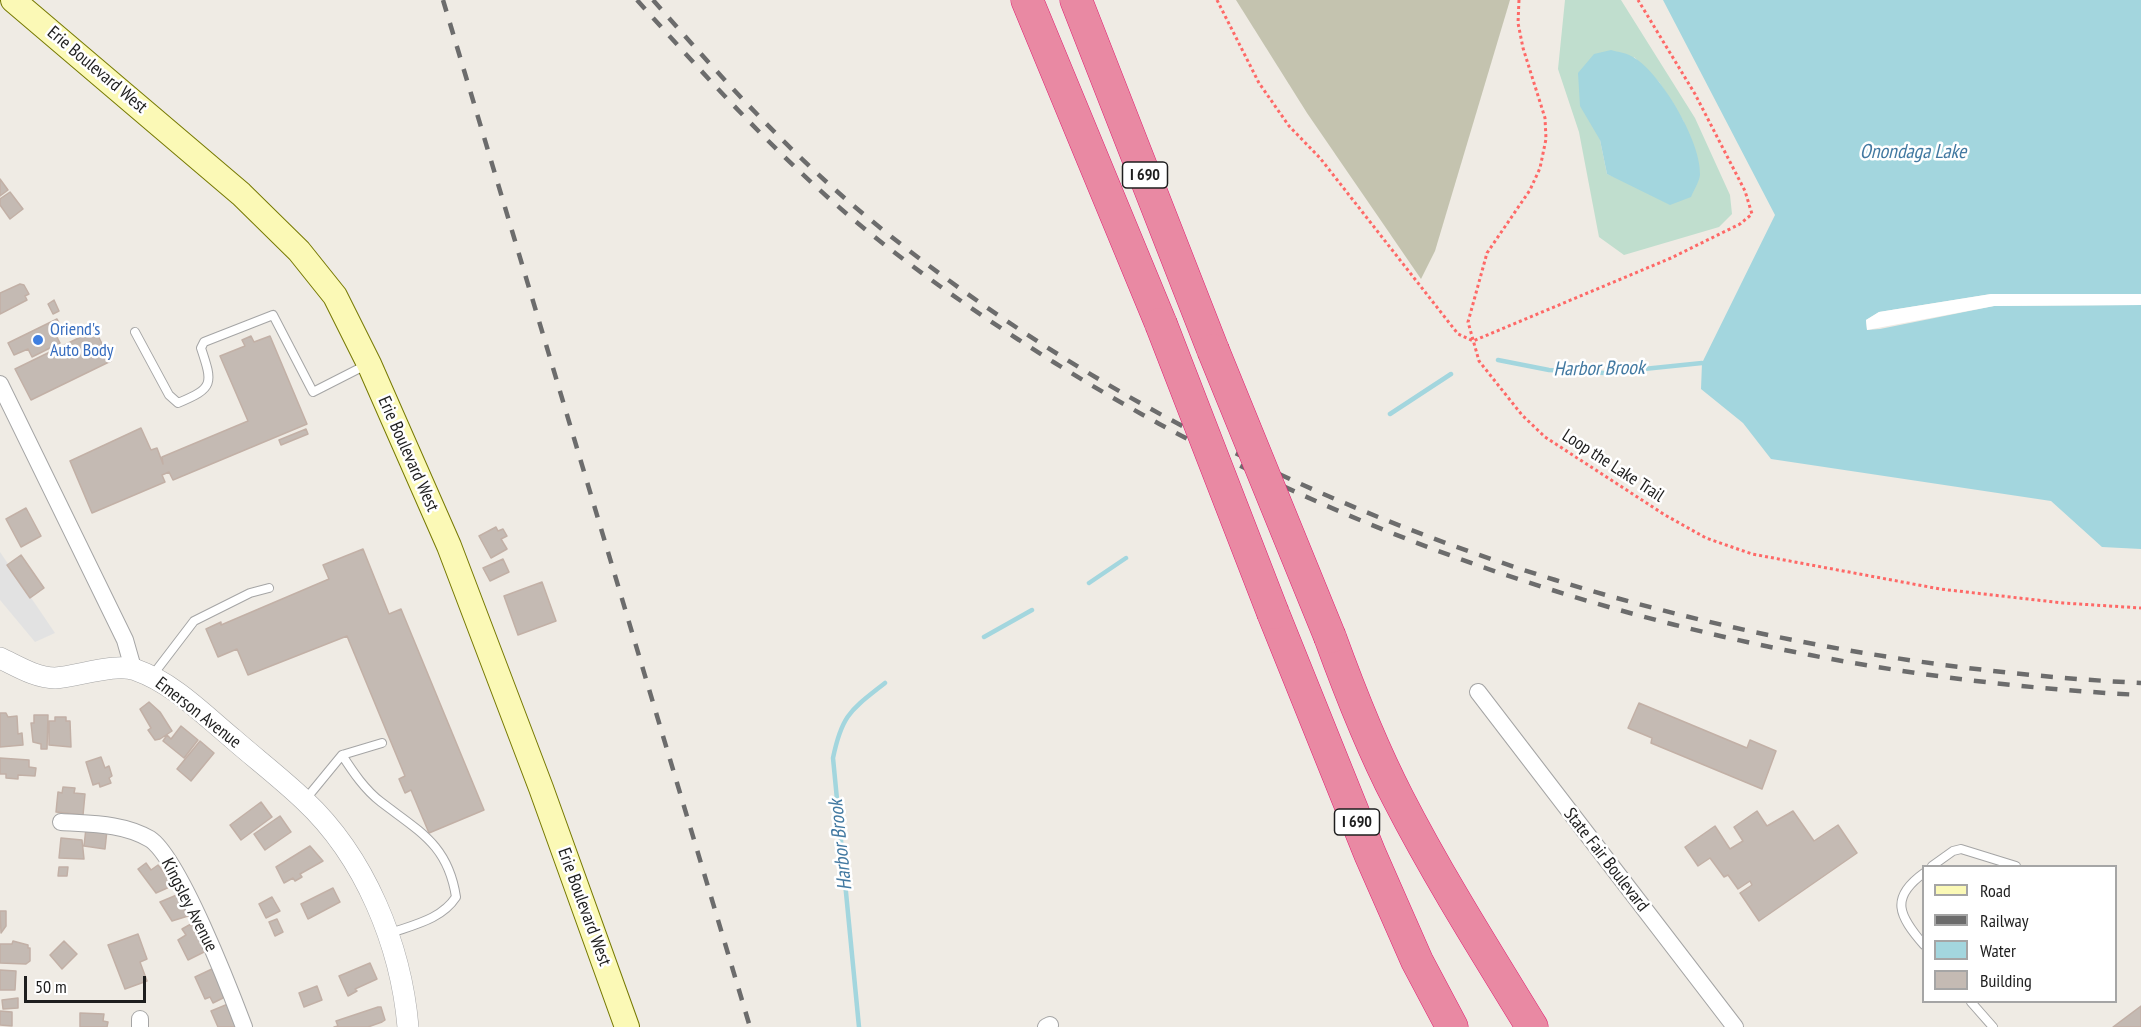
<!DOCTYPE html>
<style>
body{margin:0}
#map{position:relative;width:2141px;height:1027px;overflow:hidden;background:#efebe4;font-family:"PT Sans Narrow",sans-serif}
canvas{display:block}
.legend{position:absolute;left:1922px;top:865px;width:195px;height:138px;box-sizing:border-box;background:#fff;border:2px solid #a5a5a5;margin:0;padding:8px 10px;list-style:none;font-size:18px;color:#1e1e1e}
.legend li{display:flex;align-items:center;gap:12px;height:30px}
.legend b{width:30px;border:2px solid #a5a5a5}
.scale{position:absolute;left:24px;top:976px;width:122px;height:27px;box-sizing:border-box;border:3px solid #1e1e1e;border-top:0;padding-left:8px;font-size:18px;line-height:21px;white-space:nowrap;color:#1e1e1e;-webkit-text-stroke:4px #fff;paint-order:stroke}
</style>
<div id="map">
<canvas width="2141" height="1027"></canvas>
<ul class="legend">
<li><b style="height:8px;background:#fbf9b6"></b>Road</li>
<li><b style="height:8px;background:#6c6c6c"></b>Railway</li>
<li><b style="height:16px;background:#a3d6de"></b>Water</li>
<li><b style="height:16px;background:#c4bab3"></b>Building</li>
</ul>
<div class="scale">50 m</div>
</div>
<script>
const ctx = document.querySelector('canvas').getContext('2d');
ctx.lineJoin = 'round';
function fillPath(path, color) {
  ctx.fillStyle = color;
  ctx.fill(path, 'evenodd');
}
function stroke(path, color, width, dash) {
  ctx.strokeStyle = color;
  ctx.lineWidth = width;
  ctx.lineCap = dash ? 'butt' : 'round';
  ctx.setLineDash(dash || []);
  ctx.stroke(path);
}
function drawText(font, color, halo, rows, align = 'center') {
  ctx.font = font + ' "PT Sans Narrow",sans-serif';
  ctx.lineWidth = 5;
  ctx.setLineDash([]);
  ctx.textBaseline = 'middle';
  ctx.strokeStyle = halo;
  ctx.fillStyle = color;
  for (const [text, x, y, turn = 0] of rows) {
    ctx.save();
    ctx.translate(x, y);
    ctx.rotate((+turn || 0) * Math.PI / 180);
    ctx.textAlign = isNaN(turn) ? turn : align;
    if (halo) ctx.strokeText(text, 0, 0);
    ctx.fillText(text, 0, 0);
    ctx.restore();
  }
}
fillPath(new Path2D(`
 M1236,0H1510L1435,251L1421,279L1307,113Z`), '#c4c3af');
fillPath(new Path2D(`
 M1565,0H1621L1695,118L1730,195L1732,214L1719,227L1624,255L1599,237L1579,132L1558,69ZM1634,57L1659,82L1684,122L1632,184L1607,174L1600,140Z`), '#c0dece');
fillPath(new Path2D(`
 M0,552L55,633L35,642L0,600Z`), '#e2e2e2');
fillPath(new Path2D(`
 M1663,0H2141V294H1991L1879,312L1866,320L1867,330L1880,329L1994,306L2141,305V549L2102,547L2051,501L1771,459L1743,423L1701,389L1702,363L1775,215Z
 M1611,50C1618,52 1627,53 1633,57C1661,73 1702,143 1700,175C1699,182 1694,190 1691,197L1670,205L1607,174L1600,140L1580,106L1578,73L1594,54Z`), '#a3d6de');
fillPath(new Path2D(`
 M1991,294H2141V305L1994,306L1867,330L1866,320L1879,312Z`), '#fff');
stroke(new Path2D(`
 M1498,360L1549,370L1605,373L1702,363
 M1390,414L1451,374
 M1089,583L1126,558
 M984,637L1032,610
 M859,1027L833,758C842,714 851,710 885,683`), '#a3d6de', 4.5);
const building = new Path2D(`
 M0,179L8,190L0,196Z
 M10,192L23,209L10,219L0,205V199Z
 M20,284L24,285L29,294L25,296L27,300L0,314V293Z
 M54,300L59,311L53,314L48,304Z
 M57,319L64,332L56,335L60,343L32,357L28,349L14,355L8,343Z
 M95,330L111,361L31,400L15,369Z
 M251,336L254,342L270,336L307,424L173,480L169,472L162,475L165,482L92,513L70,461L141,428L151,450L157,448L163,464L162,457L248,421L220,356L245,346L242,340Z
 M306,429L308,434L281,445L279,440Z
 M26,508L41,536L21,547L6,519Z
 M496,527L498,531L503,529L507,536L501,539L507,549L491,558L479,536Z
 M363,549L389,614L401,609L484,810L429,833L411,790L405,793L399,779L405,776L347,636L248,675L237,649L218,657L206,629L221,622V625L329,579L323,565Z
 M21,555L44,588L30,598L7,565Z
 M503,559L509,572L490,581L483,568Z
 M542,582L556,621L518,635L504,596Z
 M149,702L160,712L172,731L160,739L155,740L148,730L151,728L140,709Z
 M1639,703L1747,748L1750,740L1776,751L1762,789L1651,743L1652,738L1628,728Z
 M0,713H6L8,717L17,716L18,734L22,733L23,745L0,747Z
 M34,715H48L47,749H41V744L33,742L31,723H34Z
 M55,717H66V721H70L71,747L49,745V721H55Z
 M181,726L198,740L184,758L163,741L167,735L171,739Z
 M200,741L214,753L191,781L177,769Z
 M101,757L105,768L109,766L112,776L109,778L111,783L100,787L99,783L93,785L86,762Z
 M0,758L29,760V767L36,768L35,776L18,775V779L6,778V774H0Z
 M63,787L75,788L74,793L85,794L83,815L56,812L58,792L62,793Z
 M261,802L272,817L241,840L230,825Z
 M1757,811L1767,826L1793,811L1814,841L1838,825L1857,853L1759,921L1740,893L1752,885L1750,881L1738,889L1728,875L1724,877L1710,858L1698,866L1685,847L1715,826L1730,849L1743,841L1734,827Z
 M280,816L291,832L265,850L254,834Z
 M86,828L107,830L105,849L84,846Z
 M61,838L82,840L84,859L59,858Z
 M310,846L323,861L300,874L302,877L295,881L293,878L284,883L276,867Z
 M146,863L151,870L158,865L174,885L156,893L138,869Z
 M59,867H68L67,876H58Z
 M333,888L340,902L308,919L301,904Z
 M179,894L188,916L172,921L160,902Z
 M272,897L280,911L266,918L259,904Z
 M0,911H6V926L1,933Z
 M277,919L283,932L275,936L269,922Z
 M191,924L206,951L188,960L178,940L186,935L182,929Z
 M138,934L147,959L140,962L147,981L125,989L108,945Z
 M13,941L28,945V948H30V961L26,964L0,963V944H12Z
 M64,941L77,954L62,969L50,955Z
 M370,963L377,979L355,989L357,991L348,996L339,976Z
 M212,969L223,994V998L213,1003L210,997L205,999L195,977Z
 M0,970L16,971L15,990H0Z
 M317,986L322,1000L304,1007L299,993Z
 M18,998V1008L3,1009L2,1000Z
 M228,1004L238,1027H218L211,1011Z
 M2141,1006V1027H2113Z
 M378,1007H381L385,1020L382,1022L368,1027H334L338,1026L336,1021Z
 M0,1011L12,1012V1026L0,1025Z
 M80,1013L104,1014L103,1021L108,1022L107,1027H80Z`);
fillPath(building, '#c4bab3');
stroke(building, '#c2b0a6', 1.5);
const service = new Path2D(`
 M135,332L169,395L178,403C214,388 213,384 201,348L204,342L273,315L313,392L368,364
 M152,676L194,621L250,593L269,588
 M342,755C353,772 365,790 381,802C420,832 448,845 456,897C441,920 412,925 388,934
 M305,800L342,755L382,743
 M1932,866L1953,851L1961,849L2016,866
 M1924,873C1889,898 1899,916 1924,945
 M1971,1002L1993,1027`);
const minor = new Path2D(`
 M0,384L125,640L133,668
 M1478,692L1735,1027
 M61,822C91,824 123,823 150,839C179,858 230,990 244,1027
 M140,1027V1019
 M1046,1027L1050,1025`);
const tertiary = new Path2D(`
 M0,658C17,666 36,678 55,678C77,677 116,662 136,670C173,683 202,713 232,738C256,759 281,778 304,800C365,857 401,945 408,1027`);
const secondary = new Path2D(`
 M13,0L241,194L299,251L335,296L369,364L449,546L541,788L627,1027`);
const motorway = new Path2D(`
 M1027,0L1161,324
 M1076,0L1213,350
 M1273,613L1370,854L1417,961L1452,1027
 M1330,637C1350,692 1371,746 1398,798C1438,876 1486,952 1532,1027`);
stroke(service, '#a5a5a5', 10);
stroke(minor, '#a5a5a5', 18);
stroke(tertiary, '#a5a5a5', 22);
stroke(secondary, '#767902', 26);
stroke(motorway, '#df1f71', 33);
stroke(new Path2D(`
 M1217,0L1259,83L1289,126L1320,158L1458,334L1473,341L1671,258L1740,224L1752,214L1745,191L1695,94L1638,0
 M1519,0L1518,23L1523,48L1545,118L1546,139L1540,168L1530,190L1487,253L1468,322L1479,361L1522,415L1545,437L1665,515L1706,538L1752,554L1940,589L2063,603L2141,608`), '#fe6967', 3, [3, 3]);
stroke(service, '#fff', 8);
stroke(minor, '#fff', 16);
stroke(tertiary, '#fff', 21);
stroke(secondary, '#fbf9b6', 24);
stroke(motorway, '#e989a3', 32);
stroke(new Path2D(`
 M443,0L750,1027
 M637,0C708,79 778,157 860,225C911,267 964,304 1019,340C1351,557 1746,675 2141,695
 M653,0C721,77 788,152 867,217C1221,508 1687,660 2141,683`), '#6c6c6c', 4.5, [12, 12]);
const motorwayBridge = new Path2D(`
 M1161,324L1273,613
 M1213,350L1330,637`);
stroke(motorwayBridge, '#df1f71', 33, []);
stroke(motorwayBridge, '#e989a3', 32);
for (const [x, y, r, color] of [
 [38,340,6,"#3f7fe0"]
]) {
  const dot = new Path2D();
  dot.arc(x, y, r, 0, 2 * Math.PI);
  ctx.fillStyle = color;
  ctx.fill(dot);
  stroke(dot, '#fff', 2);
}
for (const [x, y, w] of [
 [1145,175,45],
 [1357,822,45]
]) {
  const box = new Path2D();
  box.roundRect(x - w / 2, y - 13, w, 26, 4.5);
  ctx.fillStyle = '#fff';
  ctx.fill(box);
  stroke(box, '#1e1e1e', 1.5);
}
drawText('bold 16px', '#1e1e1e', null, [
 ["I 690",1145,175],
 ["I 690",1357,822]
]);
drawText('18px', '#1e1e1e', '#fff', [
 ["Erie Boulevard West",97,70,40],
 ["Erie Boulevard West",408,454,66],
 ["Loop the Lake Trail",1613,466,33],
 ["Emerson Avenue",198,713,38],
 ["State Fair Boulevard",1606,860,52],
 ["Kingsley Avenue",189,905,63],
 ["Erie Boulevard West",584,907,70]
]);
drawText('18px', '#366cbe', '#fff', [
 ["Oriend's",50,330],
 ["Auto Body",50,351]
], 'left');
drawText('italic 20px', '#4279a1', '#fff', [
 ["Onondaga Lake",1913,152],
 ["Harbor Brook",1599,369,-1],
 ["Harbor Brook",841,845,-96]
]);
</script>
